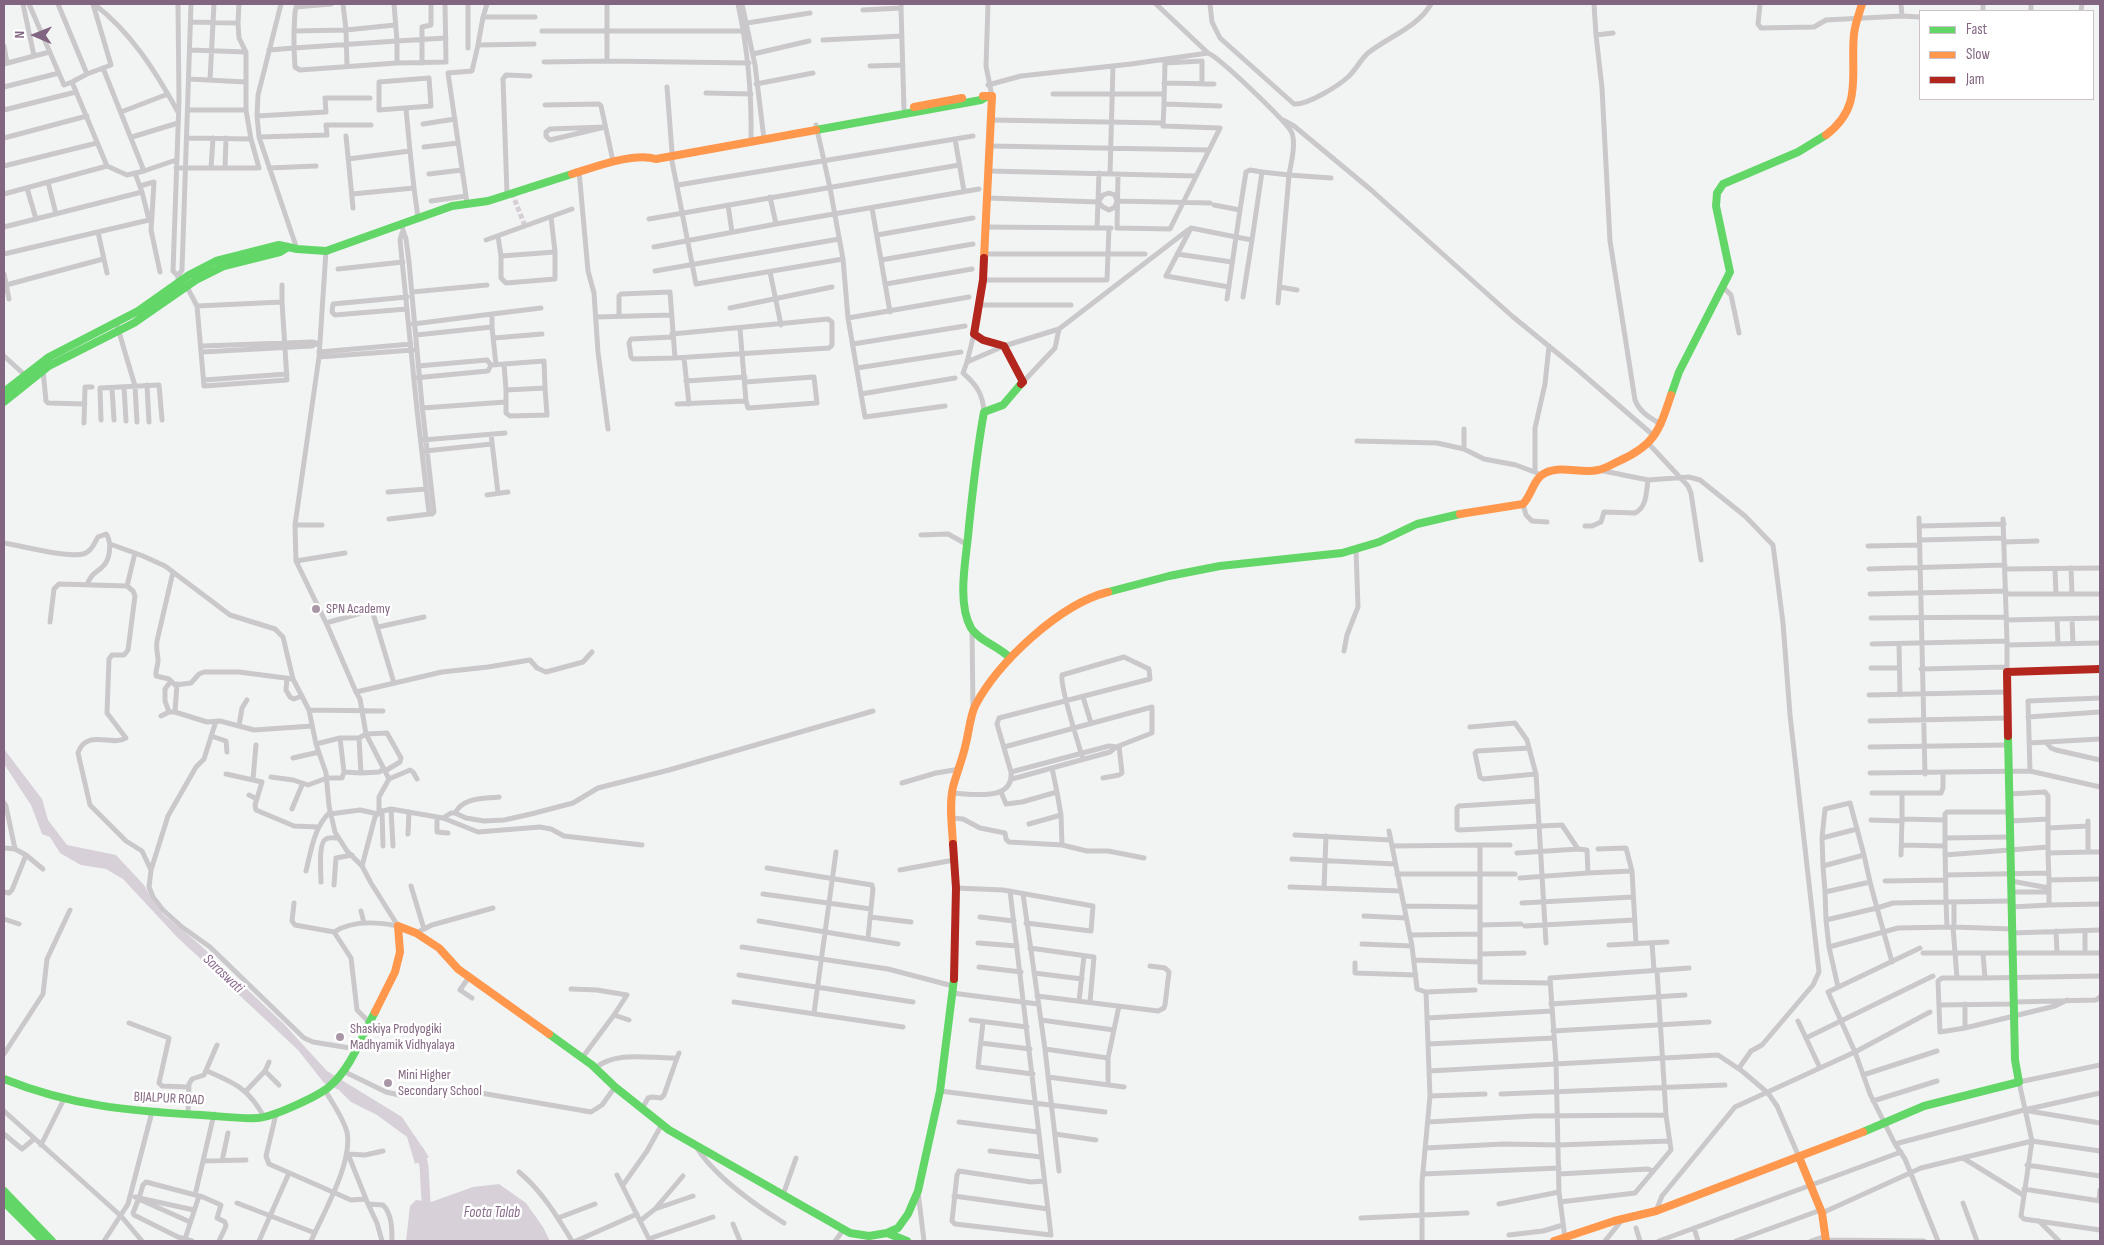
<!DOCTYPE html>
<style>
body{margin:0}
#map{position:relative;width:2104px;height:1245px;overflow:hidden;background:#f2f4f3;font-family:"Sofia Sans Condensed",sans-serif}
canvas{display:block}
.frame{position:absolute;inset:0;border:5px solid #826580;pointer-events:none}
.legend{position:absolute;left:1919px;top:10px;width:175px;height:90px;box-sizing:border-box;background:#fff;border:1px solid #cdc1cc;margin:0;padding:6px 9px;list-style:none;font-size:15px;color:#826580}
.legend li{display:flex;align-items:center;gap:10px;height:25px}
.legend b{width:25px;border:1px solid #cdc1cc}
.north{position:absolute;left:10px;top:10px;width:50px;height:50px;-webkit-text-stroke:4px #fff;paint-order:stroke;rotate:271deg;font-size:14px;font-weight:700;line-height:20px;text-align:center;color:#826580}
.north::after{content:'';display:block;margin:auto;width:18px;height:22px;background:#826580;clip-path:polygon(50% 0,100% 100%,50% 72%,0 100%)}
</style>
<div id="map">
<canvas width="2104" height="1245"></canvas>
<div class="frame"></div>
<ul class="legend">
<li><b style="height:6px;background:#63d668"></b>Fast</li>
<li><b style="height:6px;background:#ff974d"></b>Slow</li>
<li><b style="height:6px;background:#b3261e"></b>Jam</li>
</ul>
<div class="north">N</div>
</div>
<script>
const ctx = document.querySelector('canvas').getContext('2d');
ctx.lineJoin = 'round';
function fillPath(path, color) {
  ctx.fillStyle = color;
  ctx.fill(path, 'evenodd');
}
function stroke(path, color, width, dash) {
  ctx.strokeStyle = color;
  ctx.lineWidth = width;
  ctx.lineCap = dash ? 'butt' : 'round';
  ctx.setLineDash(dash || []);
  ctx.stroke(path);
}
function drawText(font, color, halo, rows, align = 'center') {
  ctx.font = font + ' "Sofia Sans Condensed",sans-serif';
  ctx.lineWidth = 5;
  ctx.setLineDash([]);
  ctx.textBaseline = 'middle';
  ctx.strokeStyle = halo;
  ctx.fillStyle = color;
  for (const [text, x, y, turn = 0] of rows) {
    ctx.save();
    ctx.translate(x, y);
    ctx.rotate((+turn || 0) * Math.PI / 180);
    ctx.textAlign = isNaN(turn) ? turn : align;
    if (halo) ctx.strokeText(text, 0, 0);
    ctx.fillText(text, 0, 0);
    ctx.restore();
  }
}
fillPath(new Path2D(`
 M4,749L42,799L48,820L67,845L116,855L144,885L153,901L164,915L199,944L284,1024L327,1071L402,1117L429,1157L415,1164L407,1137L377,1115L351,1102L339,1090L324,1083L298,1050L177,937L123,879L106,869L81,865L60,853L50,837L42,834L31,805L4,764Z
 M499,1184L526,1203L543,1227L550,1241H406L410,1206L416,1200L431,1202L473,1187Z`), '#d7d0d9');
stroke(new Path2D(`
 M420,1151L424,1166L426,1202`), '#d7d0d9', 9);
stroke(new Path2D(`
 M512,193L525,226`), '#d6d0d6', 5, [5, 2.5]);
stroke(new Path2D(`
 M29,4L64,85L72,82
 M58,4L87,74L72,82L107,166L127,175L144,171
 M93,4L111,65L103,68L144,171L176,160
 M94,4C131,32 156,72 178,112
 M178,4L179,101L173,271L178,276
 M281,4L258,95L257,116L326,112L325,98H370
 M343,4L346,30L347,66
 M394,4L397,41L446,38
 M738,4C748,50 752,94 751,142
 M742,4L755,65L764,139
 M988,4L986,66L992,96
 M1156,4L1208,53
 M1210,4L1212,22L1220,38L1294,104C1308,105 1338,86 1348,77C1356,70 1360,60 1368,53C1388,37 1418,27 1431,4
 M1594,4L1596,35L1613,33
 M1760,4L1758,24L1761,28L1814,27L1826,20L1902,16L1901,4
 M1983,4V11
 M2031,4V11
 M296,7L331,4
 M901,8L904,109
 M863,10L901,8V4
 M2081,11L2082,4
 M1902,16L1920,17
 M483,17L487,4
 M191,22L238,23L239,38L246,52
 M238,23L239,4
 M747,23L810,13
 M294,31L295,12L297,4
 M542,31H607V4
 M744,31H607V61L749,63
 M1596,35L1602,88L1610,241L1635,400C1640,413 1651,418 1662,425
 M823,40L902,36
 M478,45L483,17H535
 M4,46L7,63
 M468,48V4
 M190,50L246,52V82
 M269,50L294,48V31L346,30L395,25
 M753,54L809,41
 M34,56L50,52
 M544,62L607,61
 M397,63L300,70L295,67L294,48L397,41V63L446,62L445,4
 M422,63V27L431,25V4
 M4,64L34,56L23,4
 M870,66L903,65
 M87,74L103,68
 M429,78L431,106L379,110V82Z
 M210,80L214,4
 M1164,83L1214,84
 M756,84L813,73
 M988,85L1021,76L1131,64L1208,53C1220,58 1287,122 1292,133C1296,145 1291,163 1289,175L1331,178
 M4,87L59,73
 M667,87L672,152
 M706,93L751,94
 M1053,94H1163
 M1164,104L1165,63L1202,61V84
 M545,105L599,104L601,106L613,161
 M4,110L76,92
 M188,110H246V82L189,79
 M246,110L251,139
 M121,112L168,94
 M257,116L259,137L327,135L326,125H371
 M992,120L1163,123
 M1283,120L1294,126L1370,189L1512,316L1578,370L1654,436
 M423,124L455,119
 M816,125L830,188L843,259L848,318L865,417L945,406
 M605,127L550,140L546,136V132L550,129Z
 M346,136L353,208
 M132,137L178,123
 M259,137L297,249
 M4,138L87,116
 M955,139L964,191
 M990,146L1209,150
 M424,147L458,143
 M671,156L696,284L843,259
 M348,159L410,151L406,109
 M4,166L97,143
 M176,168H259L251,139L187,138
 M211,168L213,138
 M225,168L226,138
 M269,168L316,166
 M579,171L588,271L594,293L598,352L608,429
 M989,171L1196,176
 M1099,173L1097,228H1111
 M429,174L462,170
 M1110,174L1113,66
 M1118,174L1117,228L1170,229L1220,128L1163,126L1164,104L1220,106
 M48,182L56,214
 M678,185L973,136
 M140,186L154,182L151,231
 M27,188L36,219
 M414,188L418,218
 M1109,193L1115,195L1117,201L1115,207L1109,210L1103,207L1098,202L1103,195Z
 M4,194L107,166
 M352,194L414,188L410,151
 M507,194L503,79L506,75L530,76
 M770,197L776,224
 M988,198L1098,202
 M431,201L466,196
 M1117,201L1210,203
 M467,203L448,73L472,71L478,45L534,44
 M728,205L732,232
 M1214,205L1240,210L1236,237L1191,228L1166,276L1229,287
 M872,208L890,312
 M1240,210L1246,172L1250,170L1262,172
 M551,217L555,252L501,256V278L506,283L555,279V252
 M649,219L959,165
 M401,224L406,239L409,262L422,405L434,512L432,514
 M4,227L142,192L135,173
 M986,227L1097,228
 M151,230L160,272
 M98,232L107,273
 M402,233L400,240L417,410L429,513L432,514
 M877,235L973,218
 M498,236L501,256
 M486,240L572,209
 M1252,240L1262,172L1289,175L1278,303
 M654,247L776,224L979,189
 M326,251L319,357L295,525L296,561L328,627L356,692L360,699L366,734L389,779L379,797V812
 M4,254L149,220L142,192
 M984,254H1145
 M1177,254L1232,262
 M881,260L973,244
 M338,269L403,262
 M655,271L839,239
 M770,272L781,325
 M4,274L9,299
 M983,280H1107L1109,228
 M178,283V276L182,270L191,4
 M886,284L972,269
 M6,285L103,259
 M282,285V302
 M187,287L197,306L282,302L287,380L204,386L197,306
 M1280,287L1297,290
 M1723,287L1731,295L1739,333
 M412,292L487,285
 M1227,299L1236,237L1252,240L1243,297
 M979,305H1071
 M730,308L832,287
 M407,309L335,315L332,312L333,304L407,297
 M492,314L541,308
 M619,316V296L621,294L670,292L675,358L829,348L832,345V322L828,319L672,334
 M596,317L671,315
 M848,318L969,297
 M116,322L135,386L137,422
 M413,324L492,314V327L416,335
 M492,327L496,365
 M740,329L746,401L748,408L817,403L814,377L745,382
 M1059,329L1188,230
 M673,337L631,339L629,343L631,357L633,359L675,358
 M494,338L542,334
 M853,344L965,326
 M202,346L312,342L320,344
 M202,352L312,346L316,344
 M319,352L411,344
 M4,356L27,377
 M319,357L413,350
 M684,358L689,404
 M967,362L974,334
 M504,364L506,390
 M418,366L487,360L491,365
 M857,368L961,352
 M43,370L46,401L48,403L85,404
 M414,378L488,371L491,365L544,361L545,388L506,390V413L510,416L547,415L545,388
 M204,380L287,374
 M686,381L745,377
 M147,385L149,422
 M124,387L126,421
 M112,388L114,420
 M861,394L955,378
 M677,404L746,401
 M422,408L506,402
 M984,412C983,395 977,385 963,373L967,362L1004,346L1059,329L1055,348L1023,382
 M101,420L100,388L159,385L162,420
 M84,423L85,387H92
 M1464,429V449L1484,459L1516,465L1537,473
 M491,434L498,493
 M423,440L505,433
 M1357,441L1437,443L1464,449
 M1648,443L1688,486L1691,493L1701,560
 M425,451L492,444
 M1535,470V428L1545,384L1549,346
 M1599,470L1648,480L1689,477L1700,480L1745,516L1773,545L1783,623L1790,715L1819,972L1813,985L1762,1045L1751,1051L1739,1068
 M388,492L426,489
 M487,495L508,492
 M1523,504L1526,515L1532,521L1547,522
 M1919,518L1925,774
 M389,519L430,514
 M2003,519L2007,641
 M295,525H322
 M1585,526H1592L1601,522L1604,512L1635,513C1647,507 1646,493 1648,480
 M1920,526L2004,524
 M921,535L948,534L968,545
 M1920,540L2004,538
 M2004,542L2037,541
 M4,543C22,546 66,558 83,554C91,552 94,544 98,537L106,534C112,541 110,557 105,564C97,574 92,571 87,585
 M110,544L143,556L165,566L230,615L275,629L283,637L293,679L309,710L316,744L326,773L329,806L335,832L347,851L362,866L371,883L398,926
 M1868,546L1920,545
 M135,553L127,586L133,591L135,596L128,650L124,655H112L109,659L107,713L126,738C113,747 86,728 78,753L90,805L126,841L142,851L151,870
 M296,561L345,553
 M2071,568L2072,594
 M1869,569L2005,565
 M2005,569L2100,568
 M2055,569L2056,594
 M173,572L157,641C156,647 157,652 158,658C159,665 155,669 156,676L169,679L175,685L191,683L199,674L204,672H239L293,679
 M1870,594L2006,591
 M2006,594H2100
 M1871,618L2006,617
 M2057,619L2058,644
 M2072,619L2073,644
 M2006,620L2100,618
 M50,622L54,589L59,584L127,586
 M326,623L372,610L394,683
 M378,627L424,617
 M972,630L973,709
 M1872,644L2007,641V672
 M1899,644L1900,695
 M2007,645L2100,643
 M1344,651L1347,635L1358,607L1356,549
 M1871,668H1899
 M1921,669L2007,667
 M287,678L286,690L290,697L294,699L302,696
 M356,692L442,672L488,667L530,660L537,668L546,672L583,662L592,652
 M1869,695L2007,692
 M1083,697L1091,723
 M309,710L383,711
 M169,712L165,701V689L171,681
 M175,712L177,684
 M161,716L169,712H175L207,722L220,721L254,730L312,726
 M2028,717L2100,712
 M216,721L204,759L196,767L168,816L151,870L149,887L153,897L163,910L182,927L210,947L304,1038L313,1042L356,1049
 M1870,721L2008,718
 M239,726L242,708L247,700
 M1470,727L1515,723L1527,740L1529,748
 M211,736L226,741L227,752
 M359,738L361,773L379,772L384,769
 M2046,742L2051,748L2056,750L2100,760
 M2029,743L2100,739
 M316,744L340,738H359L366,734L387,733L401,758L400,762L385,771
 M1004,747L1152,707V733L1116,747
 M1870,747L2008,745
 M293,758L319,752
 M1052,768L1057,792
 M2030,771L2028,701L2100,698
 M344,772L361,773
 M1011,772L1109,746L1116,747L1110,752L1012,779
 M1870,773L2030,771L2100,787
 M226,774L262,782L255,805L256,810L294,826L318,827
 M1536,774L1483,779L1480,777L1475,753L1477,751L1529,748L1536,774L1546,943
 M271,777L293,780L308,785L327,778H342L344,772L340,738
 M1103,778L1119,775L1122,773L1119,746
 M253,779L256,745
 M389,779L410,770L413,772L417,779
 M902,783L936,773L960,769
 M1001,792L1006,804L1022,802L1057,792L1061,815L1062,845L1087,851H1108L1144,858
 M953,793C972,794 1014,802 1011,772L997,724L999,718L1150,679L1149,669L1124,657L1062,675C1060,688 1077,738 1081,753L1083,759
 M1872,793H1941L1943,788V774
 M2009,794L2045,792L2048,796V819L2010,821
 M249,795L257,799
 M1537,801L1459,806L1457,808V829L1459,830L1562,825L1578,849L1587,850L1588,873L1632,871
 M4,803L6,806L15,849
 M292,809L302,785
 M391,809L393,846
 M382,811L383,846
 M455,813C464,797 482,799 499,797
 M330,814L360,810L378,814
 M437,817V832L448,833
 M443,818L451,813H455L466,818L484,821L504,820L531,814L573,803L598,788L669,770L873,711
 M952,818L963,819L980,828L1005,833L1006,839L1009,842L1062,845
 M1902,819V793
 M2048,819V828L2088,826
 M1871,820L1902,821
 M2088,821V852H2100
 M1029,824L1061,815
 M1389,831L1412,946L1417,989L1426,992L1475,990
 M408,834L409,812
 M1295,835L1391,840
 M1822,838L1823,866
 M1945,838L2010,837
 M1480,845H1510
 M1902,845L1945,846V814L1947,812H2010
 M1392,846L1480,845V982L1550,983
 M1945,846L1946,902L2011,901
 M4,848L15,849L26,855
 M1598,849L1626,848L1632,871L1636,943
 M2048,850V828
 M2088,852L2048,853L2049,880L2100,879
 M1517,853L1578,849
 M1864,855L1870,882
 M1901,855L1902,819L1945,820
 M1945,855L2048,847
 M1292,859L1395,864
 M362,866L375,817L379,812L391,809L443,818L478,832L540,827L551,829L564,836L642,845
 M767,868L872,885L873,889L868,938
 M900,870L954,860
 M306,871C311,851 314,827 330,812
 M1397,874H1515
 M1946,875L2048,873
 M1520,878L1588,873
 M1885,881L1946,880
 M2011,881L2049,888
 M321,882C321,874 318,842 326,839C329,837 335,838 338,838
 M334,885L336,858L352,855
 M411,886L424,929
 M1290,887L1401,891
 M956,888L1003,890L1093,906L1091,931L1026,923
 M1324,888L1326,836
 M1010,891L1051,1235L955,1224L952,1221L957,1175L959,1171L1031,1182L1044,1181
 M4,892L9,893L12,890L26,855L43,869
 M1825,892L1826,920
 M2011,892H2049
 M763,894L871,909
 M1023,894L1045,1049L1059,1171
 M1954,902V927
 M294,903L292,921L295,925L334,932L351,958L357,1010L369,1022
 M1522,903L1633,897
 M2049,905L2100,904
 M1404,906L1480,907
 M2011,907L2049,905V880
 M361,911L364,923
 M1364,916L1406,918
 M870,917L911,922
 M980,917L1014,921
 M4,919L19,924
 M759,921L898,944
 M1480,925L1521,924
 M1525,926L1634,920
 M1953,927L2012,929
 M2056,931L2057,953
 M2085,931V953
 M334,932C352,920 378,922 398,926
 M416,933L432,925L493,908
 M2012,933L2100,930
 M1410,935L1480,934
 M978,943L1017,946
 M1652,943L1654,970
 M1362,944L1412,946
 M1609,945L1667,942
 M742,947L888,969L953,986
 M1829,947L1826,920L1877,908L1870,882L1825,892L1823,866L1864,855L1857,829L1822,838L1825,809L1850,803L1857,829
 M1030,948L1094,957L1090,1002
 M1920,948L1828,992L1855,1052L1870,1094L1895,1144L1905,1159L1938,1241
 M1923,953H2100
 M1480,954L1524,953
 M1983,954L1985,978L2100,976
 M1414,960L1480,962
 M1892,962L1877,908L1893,903L1946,902L1947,927
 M1355,963V973L1416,975
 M979,967L1021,972
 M1034,973L1082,979
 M739,975L913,1002
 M469,977L460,990L472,998
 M1838,987L1829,947L1898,928L1953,927L1957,978
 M571,989L597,990L627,995L614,1015
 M952,993L1038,1004
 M1037,996L1158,1011L1164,1008L1165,1005L1169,972L1165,968L1150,966
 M1079,1001L1084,956
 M734,1002L903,1027
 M2014,1002L2096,1000L2100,997
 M1551,1004L1685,995
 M1965,1004V1028L2055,1006L2067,1000
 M1939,1005L2014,1004
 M814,1013L836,852
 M1427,1018L1552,1011
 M971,1020L1027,1027
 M1041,1020L1114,1030
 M1798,1021L1820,1068
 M983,1022L978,1067L1033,1074
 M129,1023L169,1038L159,1083L162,1086L188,1087
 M1965,1028L1940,1032L1938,981L1942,978H1985
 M1553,1031L1709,1022
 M1806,1038L1933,976
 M981,1043L1030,1049
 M1428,1044L1554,1038
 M1045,1049L1108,1058
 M4,1054L43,994L47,959L70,910
 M582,1058L614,1015L629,1020
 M2100,1065L2019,1082L2032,1141L2021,1216L2024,1219L2100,1230
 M595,1068C617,1051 646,1058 672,1058H677L679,1053
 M207,1071C235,1083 249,1089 264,1117
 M265,1071L279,1085
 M343,1071L386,1092L399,1095L442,1090L469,1091L591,1112L602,1105L615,1087
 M1429,1071L1718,1055L1742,1071L1768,1093L1777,1106L1799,1157
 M1863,1075L1937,1051
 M1048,1077L1124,1087
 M1108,1085V1058L1119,1006
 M246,1091L265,1071L269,1062
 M940,1091L1105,1112
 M1501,1094L1725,1085
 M1430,1096L1485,1094
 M1873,1101L1937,1081
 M642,1109L648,1098L652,1097L661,1098L664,1095L677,1058
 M4,1111L121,1216L142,1241
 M2029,1111L2100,1123
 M188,1113L189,1084L192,1079L204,1075L217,1045
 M276,1114L266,1156L269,1164L351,1200L366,1199
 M959,1122L1038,1132
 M1428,1122L1533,1116L1666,1115
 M4,1134L22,1149L34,1139
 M1055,1134L1096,1140
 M1895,1144L2024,1110L2100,1093
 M41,1145L64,1099
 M695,1145C713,1175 755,1205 784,1223
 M1425,1148L1504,1144L1558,1145L1670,1141
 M383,1151L365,1155L348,1154L368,1204L383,1205C392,1214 392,1229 392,1241
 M990,1151L1041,1157
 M1963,1158L2023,1195
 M203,1161L246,1160
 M222,1161L228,1133
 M2027,1165L2100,1176
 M519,1172C541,1190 557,1216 572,1241
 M1423,1174L1559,1168
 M1559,1174L1648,1169L1653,1171
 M617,1175L649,1239
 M623,1185L647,1151L662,1124
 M2024,1189L2100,1201
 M196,1191L214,1114
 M918,1192L924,1241
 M783,1195L796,1158
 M954,1196L1048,1209
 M135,1197L139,1198L143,1185L146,1182L203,1197L221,1205L217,1218L225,1222L226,1226L219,1241
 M139,1198L133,1213L134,1215L178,1237L192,1241
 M139,1198L194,1210
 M141,1200L190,1222
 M2099,1200L2100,1190
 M1560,1202L1635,1193L1671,1150L1666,1115L1657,970
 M237,1203L315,1233
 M1963,1203L1977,1241
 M368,1204L377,1223L382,1241
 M1499,1204L1559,1192
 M655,1209L693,1196
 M1656,1211L1662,1196L1735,1107L1855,1052L1930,1012
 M1822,1213L1921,1168L2032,1141L2100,1151
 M558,1218L595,1204
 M1361,1218L1467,1213
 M640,1221L655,1209L683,1176
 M2039,1221L2059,1241
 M733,1224L740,1241
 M1636,1228L1640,1241
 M1694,1228L1698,1241
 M1509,1235L1543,1231L1563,1225
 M1565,1238L1559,1192L1556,1063L1550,978L1689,968
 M185,1239L199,1196
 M1826,1240L1924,1241
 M104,1241L128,1204L152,1112
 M259,1241L289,1173
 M311,1241C324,1212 353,1162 347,1132C343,1117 332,1103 325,1090
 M576,1241L637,1214
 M649,1241V1239L657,1236L713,1217
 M835,1241L844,1229
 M1422,1241V1182L1430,1096L1426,992
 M1605,1241L1622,1220
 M1659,1241L1901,1152
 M1736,1241L1821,1210
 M1811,1241L1826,1236`), '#cac8ca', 5);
stroke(new Path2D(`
 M816,130L981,100L986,97
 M4,392L49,357L138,311L189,275L216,261L279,245L297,249L326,251L452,206L488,201L572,174
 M1671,395L1679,372L1730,272L1716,206L1717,193L1723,184L1798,152L1826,135
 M4,402L49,366L134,323L196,280L224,266L280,252L288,247
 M1108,592L1169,576L1220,566L1342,553L1379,542L1417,524L1460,514
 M1010,658C999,646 979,641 971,628C956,601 967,555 969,526C973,487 977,450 984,412L1003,405L1021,384
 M549,1034L592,1065L615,1087L669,1130L850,1233L869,1236L887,1233L898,1228L908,1214L918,1191L940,1091L954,979
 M4,1079C71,1106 130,1111 201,1115C219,1116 239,1119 258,1118C273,1117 319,1096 330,1086C351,1068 362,1036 375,1012
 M1863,1132L1924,1106L2019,1082L2015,1060L2008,736
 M4,1191L52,1241
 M4,1202L43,1241
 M887,1233L907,1241`), '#63d668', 8);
stroke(new Path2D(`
 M983,96H992L984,258
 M914,107L962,98
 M1826,135C1864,106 1850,75 1854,34C1855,24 1859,14 1862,4
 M572,174C594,167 634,152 656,159L816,130
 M1460,514L1523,504C1532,495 1533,479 1545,473C1561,465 1581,474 1598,470C1605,469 1612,464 1619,461C1655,445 1659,431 1671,395
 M953,844C952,826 949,805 953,787C957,772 963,758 966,743C969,731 970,717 975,706C998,662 1060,604 1108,592
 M375,1012L395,972L400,952L398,926L416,933L439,948L458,969L549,1034
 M1799,1157L1822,1213L1826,1241
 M1554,1241L1614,1221L1656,1211L1863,1132`), '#ff974d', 8);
stroke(new Path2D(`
 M984,258L983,280L974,334L983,340L1004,346L1023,382L1021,384
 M2008,736L2007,672L2100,669
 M953,844L956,888L954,979`), '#b3261e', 8);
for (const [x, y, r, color] of [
 [316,609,5,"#a997a8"],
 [340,1037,5,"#a997a8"],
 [388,1083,5,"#a997a8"]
]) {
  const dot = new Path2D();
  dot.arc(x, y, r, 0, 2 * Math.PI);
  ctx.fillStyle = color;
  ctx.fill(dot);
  stroke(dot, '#fff', 2);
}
drawText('14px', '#826580', '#fff', [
 ["SPN Academy",326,609],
 ["Shaskiya Prodyogiki",350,1029],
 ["Madhyamik Vidhyalaya",350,1045],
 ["Mini Higher",398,1075],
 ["Secondary School",398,1091]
], 'left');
drawText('14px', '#826580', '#fff', [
 ["BIJALPUR ROAD",169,1099,3]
]);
drawText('italic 15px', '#896a8c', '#fff', [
 ["Saraswati",223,974,43],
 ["Foota Talab",492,1213]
]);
</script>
